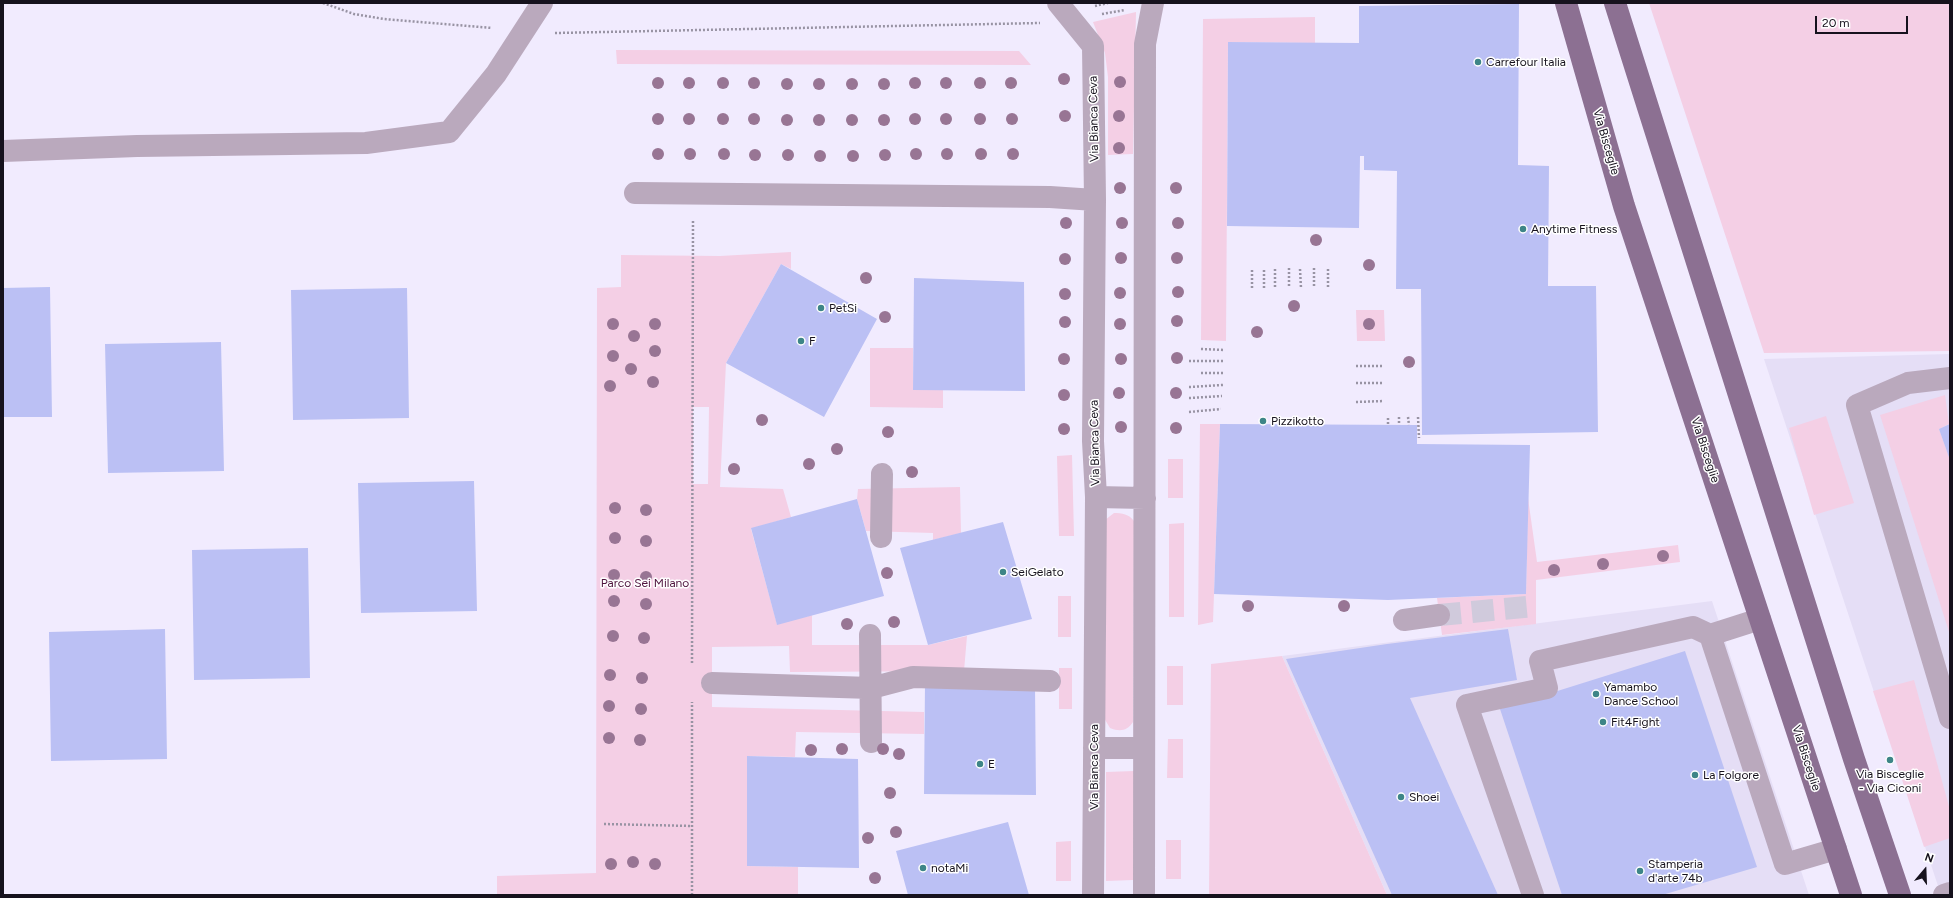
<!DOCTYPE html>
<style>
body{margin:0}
#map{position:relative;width:1953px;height:898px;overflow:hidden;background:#f1ebfe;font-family:Figtree,sans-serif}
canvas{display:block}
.frame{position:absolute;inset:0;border:4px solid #16121d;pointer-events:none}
.north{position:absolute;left:1905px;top:850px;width:40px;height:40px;-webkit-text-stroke:3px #fff;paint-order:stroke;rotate:19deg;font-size:11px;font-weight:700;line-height:16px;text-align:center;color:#16121d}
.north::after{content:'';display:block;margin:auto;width:14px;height:18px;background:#16121d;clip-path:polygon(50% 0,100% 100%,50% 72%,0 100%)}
.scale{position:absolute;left:1815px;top:16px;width:93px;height:18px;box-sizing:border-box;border:2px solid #16121d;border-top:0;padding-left:5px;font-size:12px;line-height:14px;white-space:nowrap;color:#16121d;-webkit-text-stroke:3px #fff;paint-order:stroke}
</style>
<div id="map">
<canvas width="1953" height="898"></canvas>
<div class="frame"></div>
<div class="north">N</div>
<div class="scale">20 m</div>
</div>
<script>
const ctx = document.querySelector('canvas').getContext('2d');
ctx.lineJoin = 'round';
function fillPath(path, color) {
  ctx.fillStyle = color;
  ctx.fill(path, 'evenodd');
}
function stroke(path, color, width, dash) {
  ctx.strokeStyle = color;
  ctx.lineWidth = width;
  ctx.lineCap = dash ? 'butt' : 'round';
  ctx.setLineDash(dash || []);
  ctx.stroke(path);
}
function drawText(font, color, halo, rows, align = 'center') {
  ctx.font = font + ' Figtree,sans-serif';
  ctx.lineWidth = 3;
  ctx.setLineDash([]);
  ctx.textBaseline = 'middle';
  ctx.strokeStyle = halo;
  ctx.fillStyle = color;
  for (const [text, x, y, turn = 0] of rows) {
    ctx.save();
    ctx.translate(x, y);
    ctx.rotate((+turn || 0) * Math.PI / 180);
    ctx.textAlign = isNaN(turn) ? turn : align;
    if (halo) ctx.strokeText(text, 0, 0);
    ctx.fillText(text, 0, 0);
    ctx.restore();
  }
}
fillPath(new Path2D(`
 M1950,354V895H1941L1764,359Z
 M1712,601L1809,895H1387L1282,656Z`), '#e5def6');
fillPath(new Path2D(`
 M1649,3H1950V351L1764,353Z
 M1136,12L1133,154L1108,155V77L1105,53L1093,22Z
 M1315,17V43L1228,42L1226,341L1201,340L1203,19Z
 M616,50L1019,51L1031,65L617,64Z
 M791,252V269L781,264L726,363L720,487L783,489L791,517L751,529L777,624L812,615V645H928L967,636L964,671L790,672L789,646L712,647V707L924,712V734L796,732L795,757L747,756V866L798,867V895H497V876L596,873L597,288L621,287V255L720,256ZM693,407H709L708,484H693Z
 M1356,310H1384L1385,341H1357Z
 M870,348H913V390H943V408L870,407Z
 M1945,395L1949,424L1939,429L1950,460V635L1880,415Z
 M1826,416L1854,503L1814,515L1789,428Z
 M1200,424H1220L1213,622L1198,625Z
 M1072,455L1074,536H1059L1057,456Z
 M1168,459H1183V498H1168Z
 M960,487L961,533L933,540V533L866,531L857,499L858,489Z
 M1528,498L1537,562L1678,545L1680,562L1536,580V624L1442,635L1437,598L1526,594Z
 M1114,513C1122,513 1129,514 1134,521L1133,722C1127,731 1120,732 1110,728L1104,718L1105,520Z
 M1184,523V617H1169V524Z
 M1058,596H1071V637H1058Z
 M1282,656L1387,895H1209L1211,664Z
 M1167,666H1183V705H1167Z
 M1059,668H1072V709H1059Z
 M1914,680L1950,810V838L1924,847L1873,691Z
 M1168,739H1183V778H1167Z
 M1134,771L1133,880L1106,881V772Z
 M1166,840H1181V879H1166Z
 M1071,841V881H1056V842Z`), '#f4cfe5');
fillPath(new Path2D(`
 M1519,4L1518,165L1549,166L1548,286H1596L1598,432L1422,435L1421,289H1396L1397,171L1364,170V156H1360L1359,228L1227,226L1228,42L1359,43V6Z
 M781,264L877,319L824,417L726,363Z
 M914,278L1024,282L1025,391L913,390Z
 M50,287L52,417H3V288Z
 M407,288L409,418L293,420L291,290Z
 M221,342L224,471L108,473L105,344Z
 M1220,424L1417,425V444L1530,445L1526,594L1388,600L1214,594Z
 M1950,424V460L1939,429Z
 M474,481L477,611L361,613L358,483Z
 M857,499L884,596L777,625L751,528Z
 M1003,522L1032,619L928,645L900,548Z
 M308,548L310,678L194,680L192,550Z
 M165,629L167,759L51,761L49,632Z
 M1508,629L1517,680L1410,698L1498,895H1392L1286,659L1387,644Z
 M1685,651L1757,867L1662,895H1562L1500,709Z
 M925,683L1035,686L1036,795L924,794Z
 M747,756L858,759L859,868L747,866Z
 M1008,822L1029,895H908L896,851Z`), '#bbc0f4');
stroke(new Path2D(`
 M1439,615L1536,606`), '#d0cadc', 22, [22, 11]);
stroke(new Path2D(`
 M323,3L354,14L384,19L492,28
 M1095,6L1108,3
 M1102,14L1125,10
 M555,33L1040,23
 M1289,268V288
 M1314,268V288
 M1275,269V288
 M1300,269L1301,288
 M1328,269V288
 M1252,288V268
 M1264,288V269
 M1201,349L1225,350
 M1189,361H1225
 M1356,366H1384
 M1201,373H1224
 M1356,383H1384
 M1189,387L1223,385
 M1189,398L1222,396
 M1356,402L1384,401
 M1189,412L1221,409
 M1399,417V425
 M1408,417L1409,425
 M1418,417L1419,438
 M1388,424V417
 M692,663L693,220
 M604,824L692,826
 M692,895V702`), '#9893a3', 2.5, [2, 2]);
stroke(new Path2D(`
 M1058,3L1093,46L1095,200L1093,441L1096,497L1093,895
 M3,151L137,146L366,143L449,132L496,74L542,3
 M635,193L1050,197L1095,200
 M1950,378L1908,383L1857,405L1950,718
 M1096,497L1145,498
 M881,537L882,474
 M1760,619L1710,635L1785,864L1836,849
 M1404,620L1439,615
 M870,635L871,742
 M712,683L871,688L913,677L1050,681
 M1094,748H1144
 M1144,895L1145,44L1153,3
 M1533,895L1467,705L1547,688L1540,661L1693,627L1710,635
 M1944,895L1950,893`), '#baa9bd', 22);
stroke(new Path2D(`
 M1566,3L1624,206L1851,895
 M1615,3L1854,759L1900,895`), '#8c7092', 22);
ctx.fillStyle = '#987594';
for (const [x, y] of [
 [1064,79],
 [1120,82],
 [658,83],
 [689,83],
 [723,83],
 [754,83],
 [915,83],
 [946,83],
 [980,83],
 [1011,83],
 [787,84],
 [819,84],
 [852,84],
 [884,84],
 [1065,116],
 [1119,116],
 [658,119],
 [689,119],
 [723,119],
 [754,119],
 [915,119],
 [946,119],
 [980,119],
 [1012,119],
 [787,120],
 [819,120],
 [852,120],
 [884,120],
 [1119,148],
 [658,154],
 [690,154],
 [724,154],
 [916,154],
 [947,154],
 [981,154],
 [1013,154],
 [755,155],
 [788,155],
 [885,155],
 [820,156],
 [853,156],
 [1120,188],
 [1176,188],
 [1066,223],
 [1122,223],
 [1178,223],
 [1316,240],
 [1121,258],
 [1177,258],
 [1065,259],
 [1369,265],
 [866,278],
 [1178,292],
 [1120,293],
 [1065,294],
 [1294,306],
 [885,317],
 [1177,321],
 [1065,322],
 [613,324],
 [655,324],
 [1120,324],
 [1369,324],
 [1257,332],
 [634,336],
 [655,351],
 [613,356],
 [1177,358],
 [1064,359],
 [1121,359],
 [1409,362],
 [631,369],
 [653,382],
 [610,386],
 [1119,393],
 [1176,393],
 [1064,395],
 [762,420],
 [1121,427],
 [1176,428],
 [1064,429],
 [888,432],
 [837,449],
 [809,464],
 [734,469],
 [912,472],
 [615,508],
 [646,510],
 [615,538],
 [646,541],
 [1663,556],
 [1603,564],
 [1554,570],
 [887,573],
 [614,575],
 [646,577],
 [614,601],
 [646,604],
 [1248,606],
 [1344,606],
 [894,622],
 [847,624],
 [613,636],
 [644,638],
 [610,675],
 [642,678],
 [609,706],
 [641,709],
 [609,738],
 [640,740],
 [842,749],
 [883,749],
 [811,750],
 [899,754],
 [890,793],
 [896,832],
 [868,838],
 [633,862],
 [611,864],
 [655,864],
 [875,878]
]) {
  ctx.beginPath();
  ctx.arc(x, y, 6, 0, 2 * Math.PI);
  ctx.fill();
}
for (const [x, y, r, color] of [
 [1478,62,4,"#3d8587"],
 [1523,229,4,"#3d8587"],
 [821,308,4,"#3d8587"],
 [801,341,4,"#3d8587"],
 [1263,421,4,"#3d8587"],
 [1003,572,4,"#3d8587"],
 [1596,694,4,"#3d8587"],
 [1603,722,4,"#3d8587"],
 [1890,760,4,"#3d8587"],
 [980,764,4,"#3d8587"],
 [1695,775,4,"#3d8587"],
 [1401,797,4,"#3d8587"],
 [923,868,4,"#3d8587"],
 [1640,871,4,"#3d8587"]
]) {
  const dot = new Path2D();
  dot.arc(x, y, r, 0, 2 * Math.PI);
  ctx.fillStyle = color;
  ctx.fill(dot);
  stroke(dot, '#fff', 1.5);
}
drawText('12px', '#16121d', '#fff', [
 ["Carrefour Italia",1486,62],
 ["Anytime Fitness",1531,229],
 ["PetSi",829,308],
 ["F",809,341],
 ["Pizzikotto",1271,421],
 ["SeiGelato",1011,572],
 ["Yamambo",1604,687],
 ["Dance School",1604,701],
 ["Fit4Fight",1611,722],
 ["E",988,764],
 ["Via Bisceglie",1890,774,"center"],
 ["- Via Ciconi",1890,788,"center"],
 ["La Folgore",1703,775],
 ["Shoei",1409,797],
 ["Stamperia",1648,864],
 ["d'arte 74b",1648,878],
 ["notaMi",931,868]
], 'left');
drawText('12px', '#16121d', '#fff', [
 ["Via Bianca Ceva",1094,119,-91],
 ["Via Bisceglie",1606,142,74],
 ["Via Bianca Ceva",1095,443,-91],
 ["Via Bisceglie",1705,450,72],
 ["Via Bisceglie",1806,758,72],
 ["Via Bianca Ceva",1094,767,-90]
]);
drawText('12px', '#4f143e', '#fff', [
 ["Parco Sei Milano",645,583]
]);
</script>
